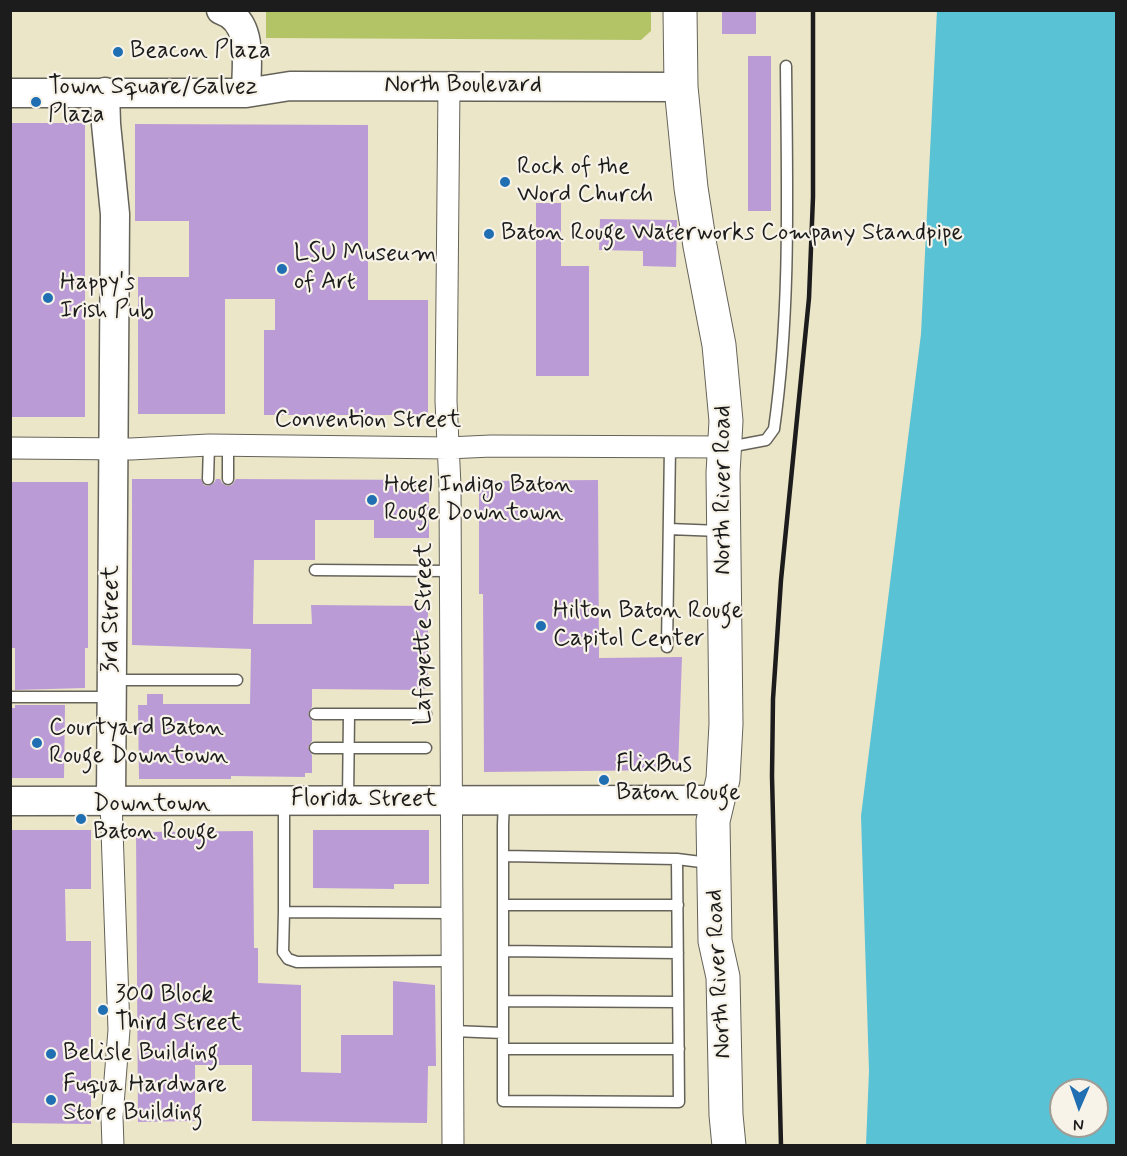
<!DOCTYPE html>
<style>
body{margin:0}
#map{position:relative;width:1127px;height:1156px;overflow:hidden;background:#ece6c9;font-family:Mynerve,sans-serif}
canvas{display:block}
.frame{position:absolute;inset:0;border:12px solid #1c1c1c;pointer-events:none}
.north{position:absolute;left:1049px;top:1078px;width:60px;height:60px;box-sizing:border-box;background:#f7f3e8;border:2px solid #9f9d96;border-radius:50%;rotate:182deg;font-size:16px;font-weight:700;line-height:24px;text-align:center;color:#1c1c1c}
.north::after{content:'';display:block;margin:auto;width:21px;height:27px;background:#1f6fb2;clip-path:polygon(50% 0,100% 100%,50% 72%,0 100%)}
</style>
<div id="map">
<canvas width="1127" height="1156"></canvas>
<div class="frame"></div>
<div class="north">N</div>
</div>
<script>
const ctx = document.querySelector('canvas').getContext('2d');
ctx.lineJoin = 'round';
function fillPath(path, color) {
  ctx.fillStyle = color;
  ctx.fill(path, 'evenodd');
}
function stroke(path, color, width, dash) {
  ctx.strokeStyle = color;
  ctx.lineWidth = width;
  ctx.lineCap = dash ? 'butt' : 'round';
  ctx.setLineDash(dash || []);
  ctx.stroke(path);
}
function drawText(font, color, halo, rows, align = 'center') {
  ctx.font = font + ' Mynerve,sans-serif';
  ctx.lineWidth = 4.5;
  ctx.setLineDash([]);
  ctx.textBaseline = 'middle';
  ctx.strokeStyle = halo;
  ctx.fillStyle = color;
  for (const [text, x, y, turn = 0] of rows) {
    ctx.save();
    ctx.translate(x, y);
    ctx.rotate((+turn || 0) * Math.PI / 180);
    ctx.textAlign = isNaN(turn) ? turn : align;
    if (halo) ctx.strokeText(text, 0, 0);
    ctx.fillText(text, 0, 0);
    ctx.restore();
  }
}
fillPath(new Path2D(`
 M266,11H651V31L641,40L266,38Z`), '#b3c467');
fillPath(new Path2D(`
 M937,10L1116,11V1145H866L869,1071L861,816L921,334ZM1061,1090H1097V1126H1061Z`), '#59c2d5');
fillPath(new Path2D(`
 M722,10H756V34H722Z
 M748,56H771V211H748Z
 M10,123H85V417H10Z
 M135,124L368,125V300H428V415H264V330H275V299H225V414H138V277H189V221H135Z
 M536,203H561V266H589V376H536Z
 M600,219L677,220L676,267L643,266V251L599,250Z
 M132,479H201L204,485L208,486L214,483L216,479H220L222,483L227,486L232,485L236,479L429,480V538H374V520H315V560H254L253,624H312L311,605L428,606V687L422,690L312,689V707L308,713L312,721V741L308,747L312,755V773H305V777L231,776V779H139L138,705H147V694H163V704H250L251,649L132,645Z
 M598,480L599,658L682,657L678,770L484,772L483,594H479V481Z
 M10,482H88V648H85V688L15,690V648H12L10,598Z
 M15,705H65L64,778H10V708H15Z
 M10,830H91V889H65L66,941H91V1124L10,1123Z
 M313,830H429V884H394V889L313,888Z
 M253,831L254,948H258V983L301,985V1072L341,1073V1035H393V981L435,985L436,1066H428L427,1123L252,1121V1065H195V1121L138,1122L136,832Z`), '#bb9bd6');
const lane = new Path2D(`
 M729,447L766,440L774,429C791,309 787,187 786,66
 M208,479L209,445
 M228,479V445
 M669,529L720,531
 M315,570L450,571
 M667,647L670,447
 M112,680H237
 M10,697H111
 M315,714H426
 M315,748H426
 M348,800L349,714
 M504,800L503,825V1101L679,1102L677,859L709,863
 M503,856L677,859
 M503,905H678
 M284,912V803
 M452,913L284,912L283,952L288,959L297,962L452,961
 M503,951L678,953
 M503,1001L678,1002
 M453,1031L503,1033
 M503,1049H679`);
const street = new Path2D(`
 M449,86L446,401L450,486L453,1146
 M10,448L131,449L209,445L448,448L491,446L725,447
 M111,801L119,1030L112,1117L113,1146`);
const secondary = new Path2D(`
 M221,10C255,21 246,65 246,93
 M105,92L106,124L115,214L111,801
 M10,93H246L290,86L681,87
 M10,801L718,800`);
const primary = new Path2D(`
 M680,10L681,87L691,188L700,246L719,345L726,421L723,473L726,724L723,779L713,821L715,941L723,977L726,1115L729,1146`);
stroke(lane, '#656359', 13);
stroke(street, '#656359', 23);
stroke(secondary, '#656359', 31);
stroke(primary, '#656359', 35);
stroke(lane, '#fff', 10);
stroke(street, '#fff', 21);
stroke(secondary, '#fff', 28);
stroke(primary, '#fff', 33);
stroke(new Path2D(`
 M781,1146L772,776L773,699L781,580L809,298L813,197V10`), '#1c1c1c', 4.5);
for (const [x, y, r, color] of [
 [118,52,6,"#1f6fb2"],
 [36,102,6,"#1f6fb2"],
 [505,182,6,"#1f6fb2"],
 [489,234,6,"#1f6fb2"],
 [282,269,6,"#1f6fb2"],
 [48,298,6,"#1f6fb2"],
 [372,500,6,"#1f6fb2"],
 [541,626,6,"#1f6fb2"],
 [37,743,6,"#1f6fb2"],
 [604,780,6,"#1f6fb2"],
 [81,819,6,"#1f6fb2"],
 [103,1010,6,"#1f6fb2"],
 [51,1054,6,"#1f6fb2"],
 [51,1100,6,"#1f6fb2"]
]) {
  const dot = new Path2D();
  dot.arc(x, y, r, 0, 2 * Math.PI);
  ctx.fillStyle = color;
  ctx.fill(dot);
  stroke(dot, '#f7f3e8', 2);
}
drawText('24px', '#1c1c1c', '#f7f3e8', [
 ["Beacon Plaza",130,52],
 ["Town Square/Galvez",48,88],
 ["Plaza",48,116],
 ["Rock of the",517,168],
 ["Word Church",517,196],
 ["Baton Rouge Waterworks Company Standpipe",501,234],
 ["LSU Museum",294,255],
 ["of Art",294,283],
 ["Happy's",60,284],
 ["Irish Pub",60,312],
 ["Hotel Indigo Baton",384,486],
 ["Rouge Downtown",384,514],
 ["Hilton Baton Rouge",553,612],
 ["Capitol Center",553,640],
 ["Courtyard Baton",49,729],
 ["Rouge Downtown",49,757],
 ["FlixBus",616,766],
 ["Baton Rouge",616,794],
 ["Downtown",93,805],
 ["Baton Rouge",93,833],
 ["300 Block",115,996],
 ["Third Street",115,1024],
 ["Belisle Building",63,1054],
 ["Fuqua Hardware",63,1086],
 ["Store Building",63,1114]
], 'left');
drawText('24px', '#1c1c1c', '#f7f3e8', [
 ["North Boulevard",463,86],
 ["Convention Street",368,421],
 ["North River Road",724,490,-90],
 ["3rd Street",112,619,-90],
 ["Lafayette Street",425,634,-90],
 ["Florida Street",364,800],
 ["North River Road",720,974,-93]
]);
</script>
